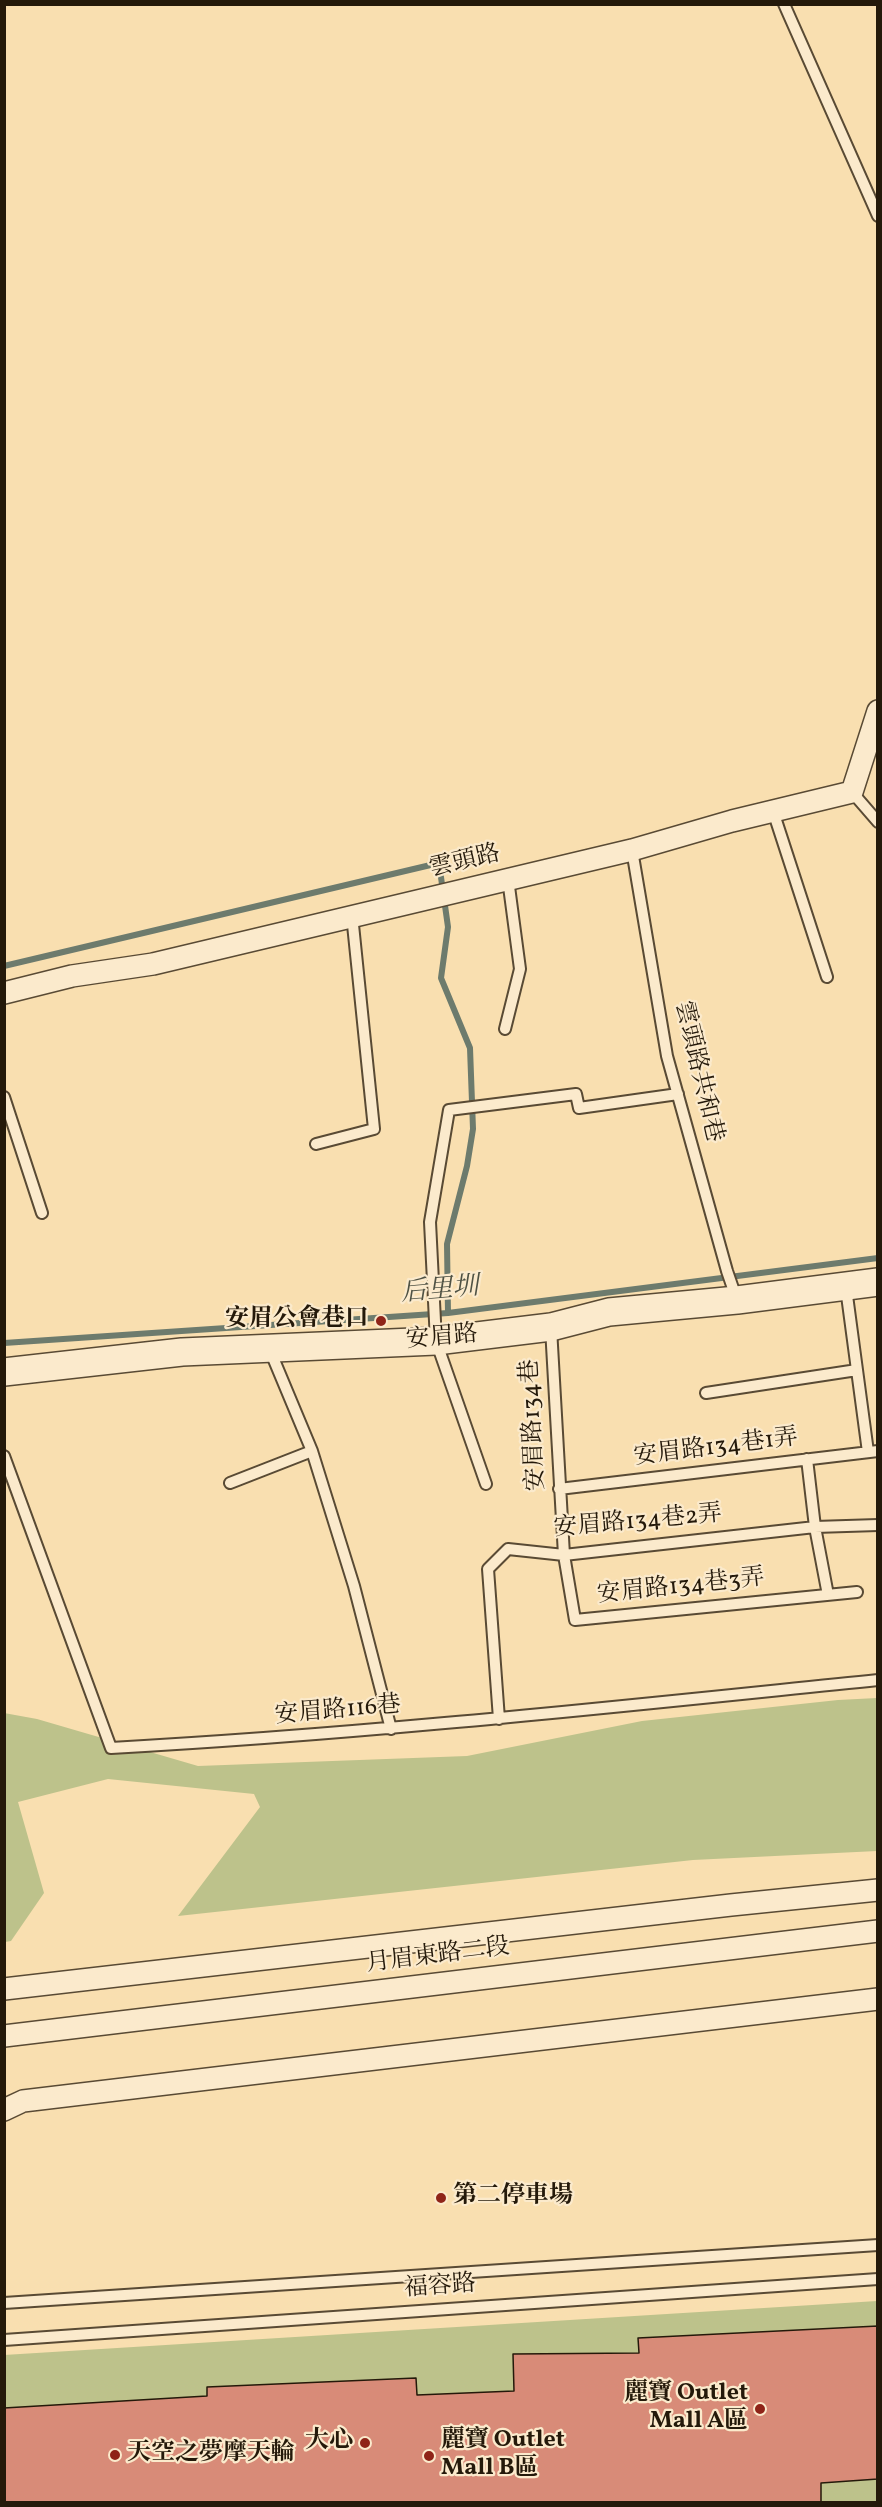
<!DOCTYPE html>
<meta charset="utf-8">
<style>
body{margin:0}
#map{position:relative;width:882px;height:2507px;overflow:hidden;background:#f9dfb0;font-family:Vollkorn,serif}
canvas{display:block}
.frame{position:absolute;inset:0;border:6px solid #24190a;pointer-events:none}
</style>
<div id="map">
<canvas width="882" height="2507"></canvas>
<div class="frame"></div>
</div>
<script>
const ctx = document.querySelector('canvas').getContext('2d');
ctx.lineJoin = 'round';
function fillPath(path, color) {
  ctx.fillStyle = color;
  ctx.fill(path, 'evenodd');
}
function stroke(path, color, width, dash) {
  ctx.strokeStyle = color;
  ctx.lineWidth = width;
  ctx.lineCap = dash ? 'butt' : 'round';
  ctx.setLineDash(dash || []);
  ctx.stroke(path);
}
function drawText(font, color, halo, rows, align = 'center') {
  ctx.font = font + ' Vollkorn,"Noto Serif TC",serif';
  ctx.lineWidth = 4.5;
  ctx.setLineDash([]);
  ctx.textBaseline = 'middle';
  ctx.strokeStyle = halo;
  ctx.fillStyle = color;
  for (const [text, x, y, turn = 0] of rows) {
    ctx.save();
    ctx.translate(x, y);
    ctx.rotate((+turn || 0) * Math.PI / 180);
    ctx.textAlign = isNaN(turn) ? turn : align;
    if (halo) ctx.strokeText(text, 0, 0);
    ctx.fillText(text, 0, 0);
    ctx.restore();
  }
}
fillPath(new Path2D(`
 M877,1698V1851L693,1860L178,1916L260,1807L254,1794L108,1779L18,1802L44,1893L11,1941L5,1942L4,1713L37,1719L198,1766L467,1756L642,1721L838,1700Z
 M877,2301V2502H5L4,2355Z`), '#bdc28b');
stroke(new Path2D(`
 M4,966L439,863L448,927L441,978L470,1048L473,1129L467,1166L447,1244L448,1313
 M4,1343L448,1313L878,1258`), '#6d7b6d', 6);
const building = new Path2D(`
 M878,2326V2479L821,2483V2502H4V2408L207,2396V2387L416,2378L417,2395L514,2391L513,2354L639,2353L638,2338Z`);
fillPath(building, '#d88b78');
stroke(building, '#24190a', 1.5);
const service = new Path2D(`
 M784,4L878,216
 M852,792L878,822
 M773,811L827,977
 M632,850L667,1056L727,1271L737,1300
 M505,1029L520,969L508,879
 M4,1097L42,1213
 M316,1144L374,1129L352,915
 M846,1288L868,1452
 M551,1328L564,1555L575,1620L857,1592
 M269,1348L312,1451L354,1586L391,1729
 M706,1393L857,1370
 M4,1456L111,1748C367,1734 622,1706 878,1680
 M807,1459L815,1527L828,1595
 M230,1483L312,1451
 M486,1484L436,1341L430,1222L449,1110L576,1094L579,1108L678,1094
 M559,1489L878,1451
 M499,1719L488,1569L508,1549L564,1555L815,1527L878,1525
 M4,2303L878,2245
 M4,2340L878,2279`);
const minor = new Path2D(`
 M4,993L72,976L153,964L632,850L732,821L852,792L878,711
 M4,1989L731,1905L878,1890
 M4,2036L878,1931
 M4,2110L23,2101L878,1999`);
const tertiary = new Path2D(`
 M4,1372L182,1352L436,1341L551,1327L609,1312L737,1300L878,1282`);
stroke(service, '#594a34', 14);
stroke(minor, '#594a34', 24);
stroke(tertiary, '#594a34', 30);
stroke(service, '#fbeacc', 10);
stroke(minor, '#fbeacc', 21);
stroke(tertiary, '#fbeacc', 27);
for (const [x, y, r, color] of [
 [381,1321,6,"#8f2418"],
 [441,2198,6,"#8f2418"],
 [760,2409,6,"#8f2418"],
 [365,2443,6,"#8f2418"],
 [115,2455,6,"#8f2418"],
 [429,2456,6,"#8f2418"]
]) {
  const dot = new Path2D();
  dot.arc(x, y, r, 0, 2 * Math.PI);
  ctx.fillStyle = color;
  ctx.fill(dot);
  stroke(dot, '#fbeacc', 2);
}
drawText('24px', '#24190a', '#fbeacc', [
 ["雲頭路",465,863,-13],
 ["雲頭路共和巷",697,1072,77],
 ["安眉路",442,1339,-5],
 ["安眉路134巷",535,1425,-93],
 ["安眉路134巷1弄",716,1449,-7],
 ["安眉路134巷2弄",638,1523,-5],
 ["安眉路134巷3弄",681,1588,-6],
 ["安眉路116巷",338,1712,-5],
 ["月眉東路二段",438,1957,-7],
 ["福容路",440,2288,-4]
]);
drawText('bold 24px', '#24190a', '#fbeacc', [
 ["安眉公會巷口",369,1321],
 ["第二停車場",453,2198,"left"],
 ["麗寶 Outlet",748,2395],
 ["Mall A區",748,2423],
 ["麗寶 Outlet",441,2442,"left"],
 ["Mall B區",441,2470,"left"],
 ["大心",353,2443],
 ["天空之夢摩天輪",127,2455,"left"]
], 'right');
drawText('italic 26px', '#4f5244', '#fbeacc', [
 ["后里圳",440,1292,-5]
]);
</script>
